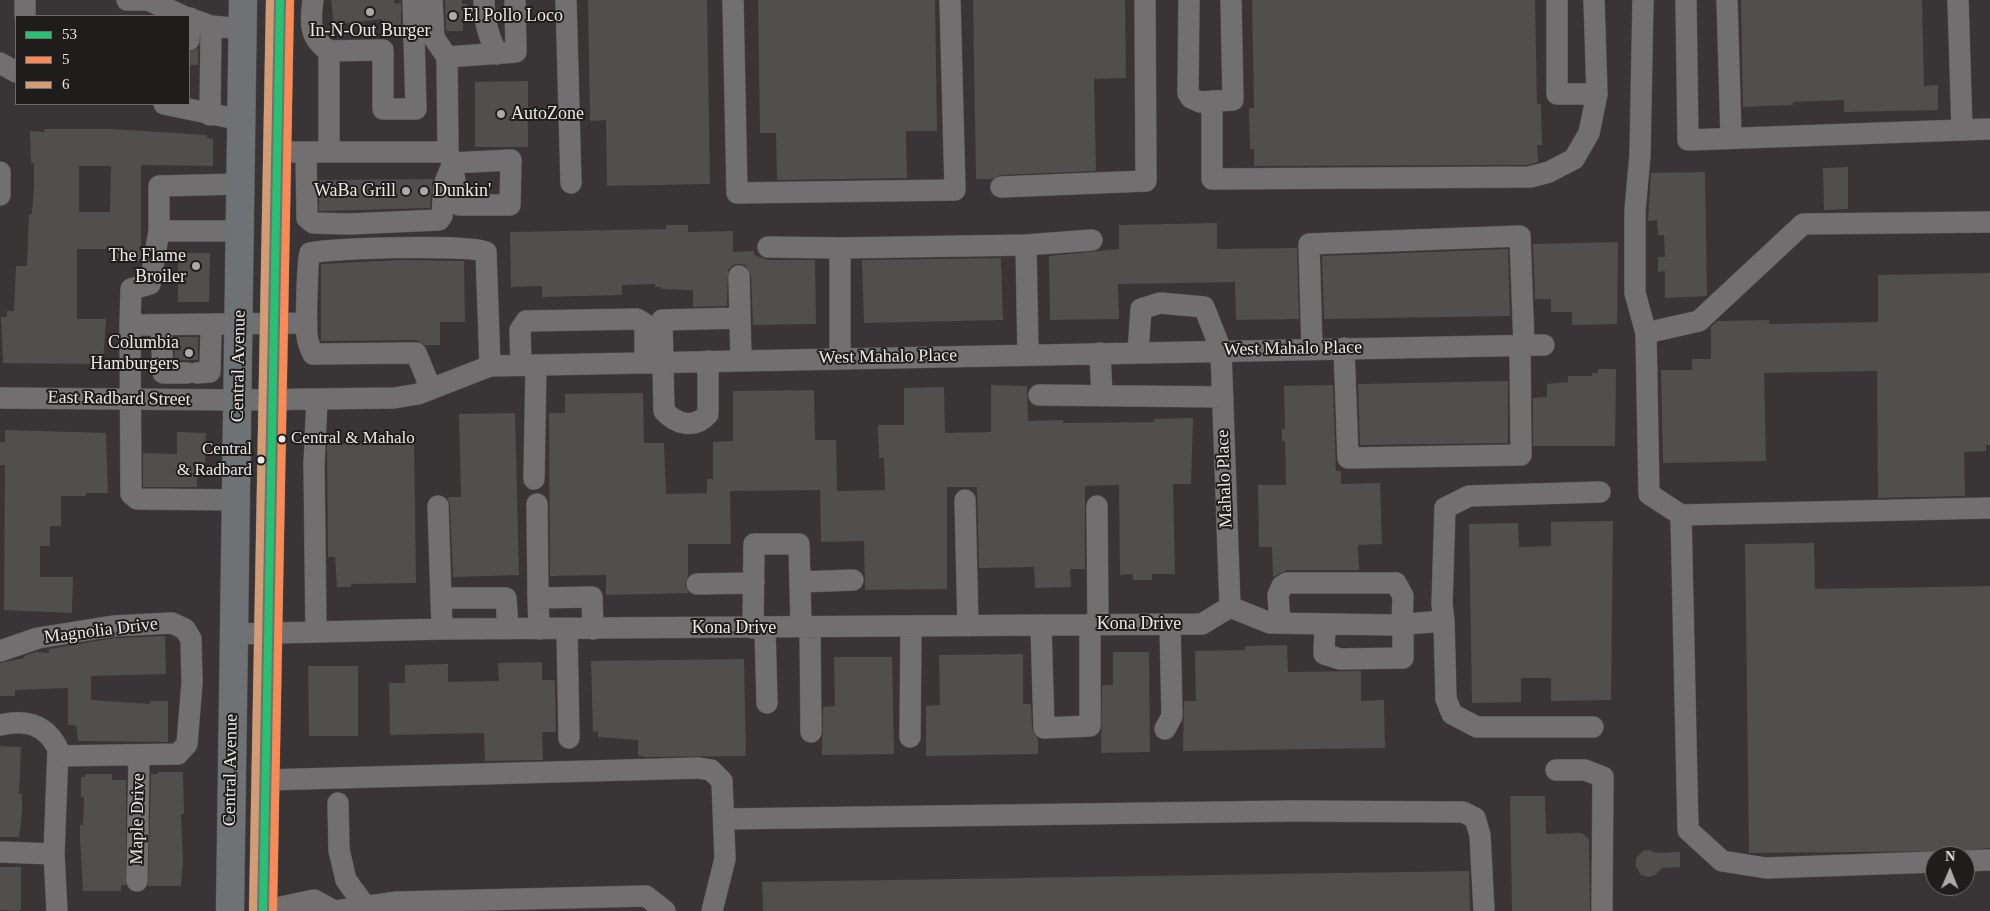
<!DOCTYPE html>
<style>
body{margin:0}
#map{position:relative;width:1990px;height:911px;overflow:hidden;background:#393435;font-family:Georgia,serif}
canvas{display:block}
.legend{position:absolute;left:15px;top:15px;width:175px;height:90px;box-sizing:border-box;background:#1f1c1c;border:1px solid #716d6d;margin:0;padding:6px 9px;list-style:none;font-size:15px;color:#ebe7e7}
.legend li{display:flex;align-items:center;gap:10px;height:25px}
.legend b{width:25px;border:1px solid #716d6d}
.north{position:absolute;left:1925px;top:846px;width:50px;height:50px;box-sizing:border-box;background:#1f1c1c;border:1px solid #716d6d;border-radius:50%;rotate:1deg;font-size:14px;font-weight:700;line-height:20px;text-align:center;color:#ebe7e7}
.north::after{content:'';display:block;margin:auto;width:18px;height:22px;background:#ada8a9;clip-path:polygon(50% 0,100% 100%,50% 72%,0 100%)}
</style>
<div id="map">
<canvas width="1990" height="911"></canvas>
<ul class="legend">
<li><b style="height:6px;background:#26c172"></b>53</li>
<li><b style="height:6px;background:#f98a56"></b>5</li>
<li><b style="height:6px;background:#d39c74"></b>6</li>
</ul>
<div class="north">N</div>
</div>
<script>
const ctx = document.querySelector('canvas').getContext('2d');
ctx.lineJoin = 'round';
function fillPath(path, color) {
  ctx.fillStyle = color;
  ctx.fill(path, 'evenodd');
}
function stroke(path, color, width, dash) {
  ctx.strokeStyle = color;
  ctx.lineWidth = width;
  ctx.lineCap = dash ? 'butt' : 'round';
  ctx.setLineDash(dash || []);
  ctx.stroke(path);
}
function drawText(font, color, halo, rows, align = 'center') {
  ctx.font = font + ' Georgia,serif';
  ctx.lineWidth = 4;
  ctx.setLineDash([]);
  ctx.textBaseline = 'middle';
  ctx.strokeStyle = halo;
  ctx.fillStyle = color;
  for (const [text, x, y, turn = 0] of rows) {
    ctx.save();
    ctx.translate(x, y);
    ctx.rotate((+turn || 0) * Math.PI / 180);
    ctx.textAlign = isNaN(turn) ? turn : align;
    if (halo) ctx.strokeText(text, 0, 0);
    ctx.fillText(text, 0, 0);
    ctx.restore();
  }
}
fillPath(new Path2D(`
 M331,0H394L395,4L401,3V25L383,27L382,19L334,25Z
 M445,0H462V4H467V16H463V31H446Z
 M588,0H707L710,184L607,186L606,120L590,121Z
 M758,0H935L937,131H906L907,178L777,180L776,133H760Z
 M973,0H1125L1126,78L1094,79L1096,171L1000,175L992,179H976Z
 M1252,0H1535L1537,104H1541L1542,145H1537L1538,162L1528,165L1254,166V149H1250L1249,108H1254Z
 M1741,0H1922L1924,86L1938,85V110L1844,112V100L1793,102V105L1743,107Z
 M198,48V65H189V52Z
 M528,81V147H475V82Z
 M44,129H111L207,135V138L213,139V166L141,165V261H112L110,249H77V319H106L103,364L3,363L1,317H7V311H14L16,266H27L29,214H32L34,188V163H31L30,131L44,132ZM79,166H111L110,212H79Z
 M1848,167V209L1824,210L1823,168Z
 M1705,172L1707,296L1665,298V271L1658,272V257H1665L1664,235H1658L1657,220L1648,221L1651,173Z
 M433,179L430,208L319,211V180Z
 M1217,223V249L1297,248L1299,319L1236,320L1235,282L1118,284L1119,319L1050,320L1049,256L1119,249V225Z
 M666,225H688V232L733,231V252L754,251V255L768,260H815L816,324L753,325L751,275L745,265L739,264L733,265L728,270L727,306L693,307V290L661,289V287H655V284L622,285V295L542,297V286L511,287L510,232L666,229Z
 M1618,242L1617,324L1572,325V312H1551V299H1535L1533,244Z
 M1508,249L1510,316L1324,319L1322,256Z
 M178,253H210L209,302H178Z
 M1001,258L1003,320L864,323L862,260Z
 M401,260L464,261L465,322H440V345H425L416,340L321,341V264Z
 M1990,273V445H1986V451L1964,452L1965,496L1878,498L1877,371L1764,373L1766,461L1663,463L1661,370H1692V359H1711V327L1717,321L1769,320V324L1878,322V275Z
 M174,337H198V360H175Z
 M1598,369H1616L1615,446H1533V398L1547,397V384L1568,382V376H1592V373H1598Z
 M1508,381V443L1360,445L1358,384Z
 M991,385L1027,386L1028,421L1063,420V423L1154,422V419L1193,418L1191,484H1173L1175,574H1152V580H1133V574L1120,575L1119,485L1085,486V569H1070L1071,587L1035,588L1034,567L979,568L977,487H947V589L865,590L864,541L821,542L820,490L730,491L731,544H688V576L685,585L689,593L606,595V575L550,576L549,413H565V394L643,393L644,443H664L666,494L707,493V479H713V442L733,441V391L814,390L815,440H836L837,491L885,490L884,458H879L878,425H904V388L944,387L945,433L991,432Z
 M1333,385L1336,471H1341V484L1380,483L1382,544L1358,545L1359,570H1287L1273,577L1272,547H1259L1258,485H1286L1285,441H1282V429H1285L1284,386Z
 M515,413L519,575L453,577L450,506L447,497H461L459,414Z
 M5,430L106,433L108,493H86V496H61V526H50V546H40V577H73L72,613L4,610L5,465H0V442H5Z
 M177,432L206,433L205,464L204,471H197V487H143V453L177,454Z
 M414,442L416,583L351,584V587H337L335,557H328L327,444Z
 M1613,521L1611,700L1551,701V678H1521V702L1472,703L1469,524L1518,523L1519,547L1551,546V522Z
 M1814,543L1815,589L1990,586V848L1958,851L1749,853L1745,544Z
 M165,636L166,674L91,676V700L150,704V701H168V742L78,741L77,728L75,725H68V688L15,690V696H0V663L24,658V656L36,652L49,653V649L114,638Z
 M1287,645L1288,672L1361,671V701L1384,700L1385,748L1183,751L1184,701H1196L1195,651L1245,650V646Z
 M1113,652H1149L1150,752L1101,753L1102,685H1113Z
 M1023,654V704H1031L1032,728L1038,739V754L926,756V706L940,705L939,655Z
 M834,657H892L894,754L822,755L823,707L835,706Z
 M744,659L746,756L645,757L638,755V740L598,737V731L593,732L591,661Z
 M542,662V680H555L556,732H542L543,760L485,761L484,733L390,735L389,683H405V665L448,664V682L499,681L498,663Z
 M308,666H358V736H309Z
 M0,746L21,747L19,794H22V813L19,837H0Z
 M158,772H183L184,814H181L183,861L181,886H148L151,774H158Z
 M85,774H112V780H126V885H121V891H83L80,838V825H83L84,797H81V777H85Z
 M1510,796H1545L1546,834L1582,833L1589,839L1590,911H1512Z
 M1649,850L1656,853L1680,852V867L1662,868L1655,875L1649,877L1641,875L1636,867V858L1643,851Z
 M0,867H21V909L18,911L0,910Z
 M1469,871L1470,911H763L762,882Z`), '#514e4e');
const minor = new Path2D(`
 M127,0H150
 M313,0C310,22 309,38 329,51
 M432,0L434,38L447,57
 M484,0C484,20 488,35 497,54
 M566,0L571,183
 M733,0L737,193L955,190L950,0
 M1189,0L1188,93L1191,98L1200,102L1233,100L1231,0
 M1557,0V94H1597
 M1643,0L1640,155L1635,210V293L1646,333
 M1686,0L1688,140L1990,129
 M1727,0L1731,137
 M1958,0L1962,129
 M150,1L183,16
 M25,16V0
 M189,18L211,26L243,29
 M189,40L190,18
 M0,63L16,72
 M1212,101V179L1530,177L1549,172L1574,159L1589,133L1597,94L1594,0
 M164,104L241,120
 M210,115L211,26
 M277,152H448L452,163L459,205H510L511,160L452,163
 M306,152L307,218L313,223L349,224L439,220L442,216L444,185L450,170
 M329,152V51L383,50V109H416L413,0
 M448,152L447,57L516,52L515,0
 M0,172V195
 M1001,187L1146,181L1145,0
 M159,231L150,284L131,289L130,325L307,323
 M241,231H159V186L241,184
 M1026,245L1092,240
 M768,247L840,248
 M739,276L740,318
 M130,325L131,494L137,499L236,500
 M161,325L163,373H187
 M1344,348L1348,458L1521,455L1520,345
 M1312,349L1309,244L1520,236L1524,345
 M1138,352L1141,309L1160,303L1204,307L1221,350L1230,607
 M1100,353L1102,396
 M840,358V248L1026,245L1028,354
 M708,361V414C695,429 677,425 664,411L662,320L740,318L741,360
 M521,365L520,330L526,321L637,319L645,324V362
 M197,373L210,372L211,325
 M431,389L416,353L313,354C310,348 308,343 307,336C306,325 307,260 310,253C332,248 471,244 486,252L490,366
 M1039,395L1223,397
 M0,398L237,400L394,398L418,394L490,366L1544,345
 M534,479L536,365
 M965,500L968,626
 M537,504L538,598
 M438,506L441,598
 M1097,506L1098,624
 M1681,515L1649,494L1646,333L1699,321L1803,224L1990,222
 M800,582L853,580
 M697,584L754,583
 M1230,607L1270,623L1394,625L1444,621L1446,699L1452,714L1477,727H1593
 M1444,621L1442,604L1445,508L1469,496L1600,492
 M1280,623L1278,595L1282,586L1287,583H1396L1403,596L1402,624
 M1325,624L1324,654L1340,659L1403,658V624
 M1041,625L1044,728L1090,726V624
 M810,627L811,732
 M753,628L754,544H799L801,627
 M765,628L767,703
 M442,629L441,598H506L508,629
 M539,629L538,598L592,597L593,629
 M567,629L569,738
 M316,632L314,464L317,400
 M233,634L442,629L1202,624L1230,607
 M0,651L38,638L113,626L172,623L185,629L191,639L192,683L187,744L178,754L58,756
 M0,725C26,719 46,724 58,749L54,854L57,911
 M1165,729L1172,716L1170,624
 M910,737L911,626
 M1556,770H1585L1603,777L1602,911
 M265,780L698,768L711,770L722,781L725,859L712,911
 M338,803L339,850L346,880L365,906
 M724,819L1292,811L1463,812L1475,818L1480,835L1484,911
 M0,852L54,854
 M1965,861L1990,860
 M1935,862L1766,868L1722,861L1688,830L1681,515L1990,508
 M137,881L139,756
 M262,911L314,900L334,911
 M336,911L397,902L646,896L665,911`);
const major = new Path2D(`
 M230,911L243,0
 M263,911L280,0`);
stroke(minor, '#555152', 22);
stroke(major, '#555152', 29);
stroke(minor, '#726f70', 21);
stroke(major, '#6f7274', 28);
stroke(new Path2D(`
 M263,911L280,0`), '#26c172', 8);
stroke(new Path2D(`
 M273,911L290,0`), '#f98a56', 8);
stroke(new Path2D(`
 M253,911L270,0`), '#d39c74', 8);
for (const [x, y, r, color] of [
 [370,12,5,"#ada8a9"],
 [453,16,5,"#ada8a9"],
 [501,114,5,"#ada8a9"],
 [406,191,5,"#ada8a9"],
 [424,191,5,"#ada8a9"],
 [196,266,5,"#ada8a9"],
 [189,353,5,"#ada8a9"],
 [282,439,4.5,"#ebe7e7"],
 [261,460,4.5,"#ebe7e7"]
]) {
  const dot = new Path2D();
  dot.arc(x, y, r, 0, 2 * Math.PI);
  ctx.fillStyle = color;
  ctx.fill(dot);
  stroke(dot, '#1f1c1c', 2);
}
drawText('17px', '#ebe7e7', '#1f1c1c', [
 ["Central & Mahalo",291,439],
 ["Central",252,450,"right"],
 ["& Radbard",252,471,"right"]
], 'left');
drawText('18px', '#ebe7e7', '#1f1c1c', [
 ["El Pollo Loco",463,16],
 ["In-N-Out Burger",370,31,"center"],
 ["AutoZone",511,114],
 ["WaBa Grill",396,191,"right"],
 ["Dunkin'",434,191],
 ["The Flame",186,256,"right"],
 ["Broiler",186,277,"right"],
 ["Columbia",179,343,"right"],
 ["Hamburgers",179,364,"right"]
], 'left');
drawText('18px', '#ebe7e7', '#1f1c1c', [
 ["West Mahalo Place",1293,349,-1],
 ["West Mahalo Place",888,357,-1],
 ["Central Avenue",239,366,-89],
 ["East Radbard Street",119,399,1],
 ["Mahalo Place",1225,479,-92],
 ["Kona Drive",1139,624],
 ["Kona Drive",734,628],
 ["Magnolia Drive",101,631,-7],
 ["Central Avenue",231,770,-89],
 ["Maple Drive",138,819,-89]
]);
</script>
